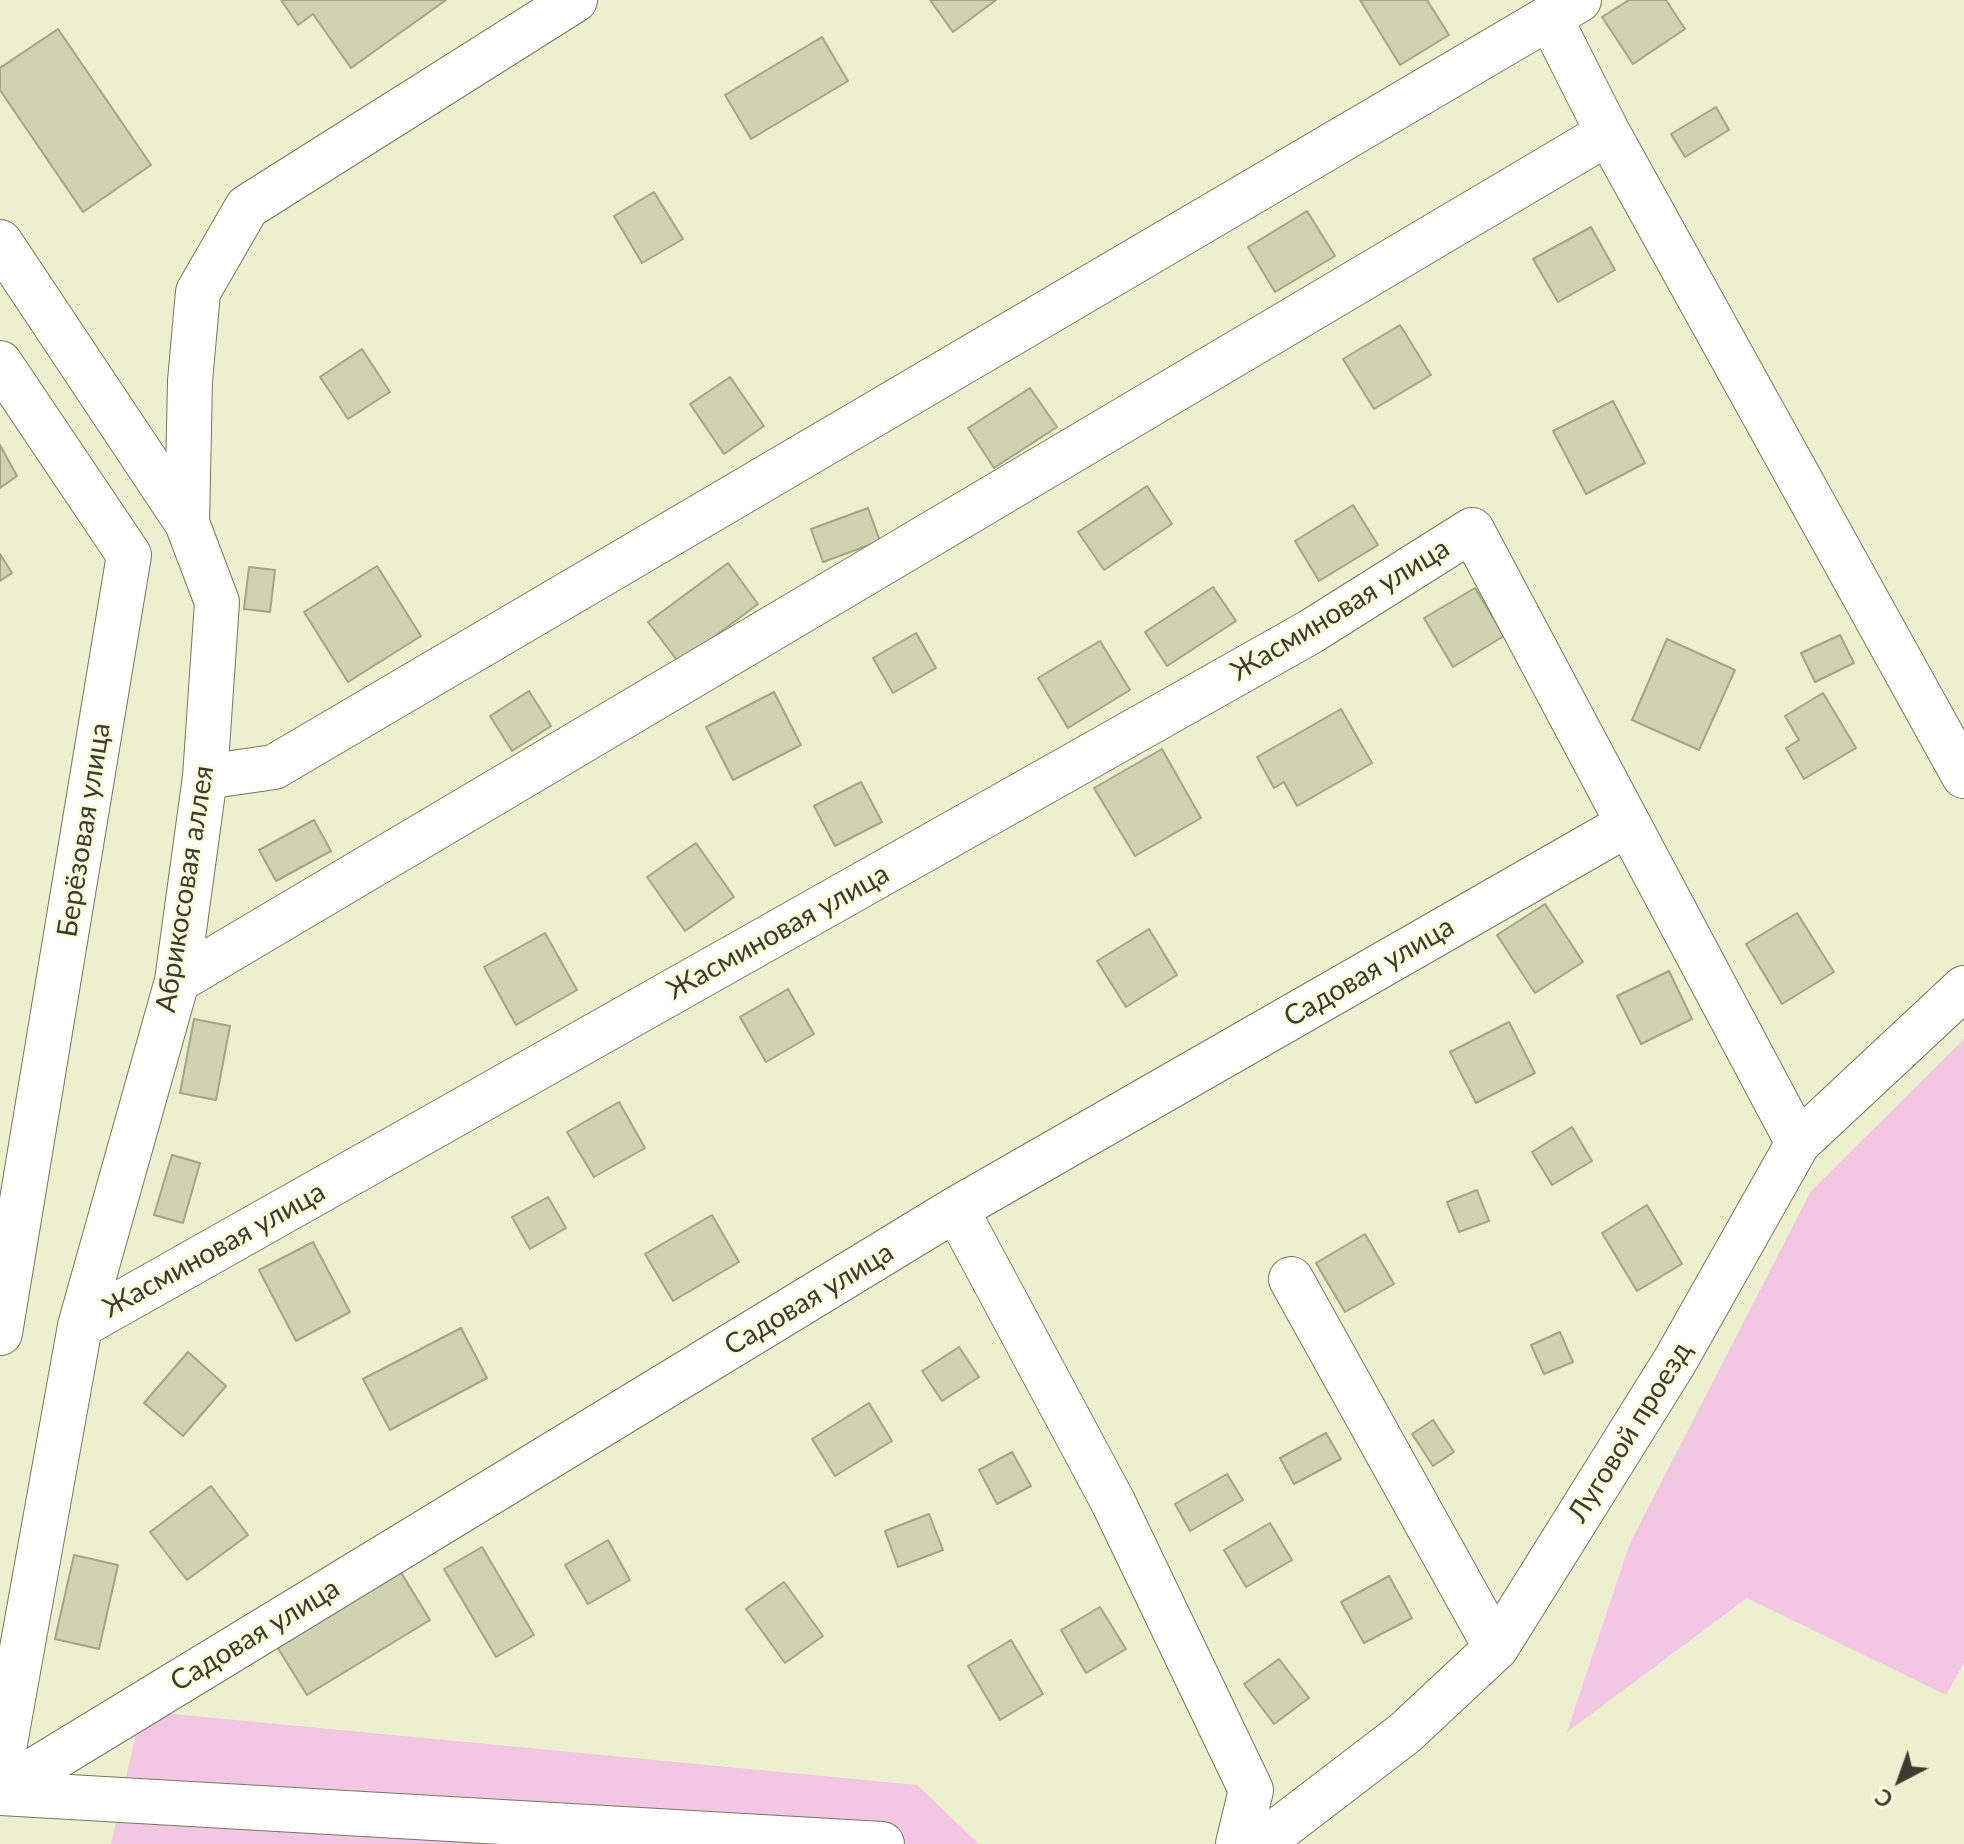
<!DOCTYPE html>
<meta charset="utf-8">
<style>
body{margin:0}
#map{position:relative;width:1964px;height:1844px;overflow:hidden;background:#ecf0ce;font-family:Lato,sans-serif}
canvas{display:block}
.north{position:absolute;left:1860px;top:1740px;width:80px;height:80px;-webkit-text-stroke:6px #f9fddb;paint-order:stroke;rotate:221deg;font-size:22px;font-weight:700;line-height:32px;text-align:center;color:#3b3c2f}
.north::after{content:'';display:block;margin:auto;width:28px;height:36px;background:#3b3c2f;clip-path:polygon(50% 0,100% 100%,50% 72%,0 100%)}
</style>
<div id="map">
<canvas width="1964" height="1844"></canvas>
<div class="north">С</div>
</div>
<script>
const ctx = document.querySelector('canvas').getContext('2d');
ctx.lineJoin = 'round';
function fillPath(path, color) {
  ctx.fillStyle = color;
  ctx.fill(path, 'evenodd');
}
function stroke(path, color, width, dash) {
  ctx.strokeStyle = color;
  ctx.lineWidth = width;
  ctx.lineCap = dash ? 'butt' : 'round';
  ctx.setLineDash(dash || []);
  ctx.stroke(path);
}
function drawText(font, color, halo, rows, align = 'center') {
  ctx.font = font + ' Lato,sans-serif';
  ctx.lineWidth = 6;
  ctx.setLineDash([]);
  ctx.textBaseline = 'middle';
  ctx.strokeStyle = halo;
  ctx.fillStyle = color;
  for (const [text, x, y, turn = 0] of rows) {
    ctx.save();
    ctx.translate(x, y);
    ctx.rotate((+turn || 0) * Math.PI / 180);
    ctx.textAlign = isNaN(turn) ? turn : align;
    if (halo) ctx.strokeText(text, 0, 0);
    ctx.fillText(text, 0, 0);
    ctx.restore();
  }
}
fillPath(new Path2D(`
 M1964,1039V1663L1946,1695L1747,1598L1567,1732L1630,1543L1811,1191Z
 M141,1711L917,1785L979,1844H111Z`), '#f3c6e4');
const building = new Path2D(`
 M281,0H446L351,68L313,14L298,25Z
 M930,0H996L953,32Z
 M1360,0H1427L1449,35L1400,65Z
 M1629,0H1666L1685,29L1633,64L1602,17Z
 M58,29L151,165L83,212L0,90V68Z
 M822,37L848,81L751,139L725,95Z
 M1716,107L1729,130L1685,157L1671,134Z
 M654,192L683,239L642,263L614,216Z
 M1307,211L1335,256L1275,292L1248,247Z
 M1591,227L1615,270L1558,302L1533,259Z
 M1400,325L1431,375L1374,409L1343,359Z
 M362,349L390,392L348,419L320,377Z
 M730,377L764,426L724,454L690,404Z
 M1030,388L1057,427L994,468L968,428Z
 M1613,401L1645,463L1586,494L1553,431Z
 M0,445L17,476L0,488Z
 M1147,486L1172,524L1104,570L1078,532Z
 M1353,505L1378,545L1319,581L1295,541Z
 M868,508L880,541L823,562L811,529Z
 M0,554L12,573L0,581Z
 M728,563L758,604L679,663L648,622Z
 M377,566L421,636L348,682L304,612Z
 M249,567L275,570L270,612L244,609Z
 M1213,587L1236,621L1167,666L1145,632Z
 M1475,588L1504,636L1453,667L1424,618Z
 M916,633L936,668L893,693L873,658Z
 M1840,635L1854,663L1815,682L1801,653Z
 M1667,639L1735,670L1699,750L1632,720Z
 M1100,641L1130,690L1068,728L1038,678Z
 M529,691L551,726L512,751L490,716Z
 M774,692L801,745L733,780L706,727Z
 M1823,693L1856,748L1804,779L1786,748L1799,740L1785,716Z
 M1341,709L1372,763L1297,806L1284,782L1274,788L1257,757Z
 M1162,749L1201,818L1135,856L1094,788Z
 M861,782L882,822L835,846L814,806Z
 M314,820L331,851L276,881L259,850Z
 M696,843L734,897L685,931L647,877Z
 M1545,904L1583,962L1535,993L1497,935Z
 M1797,913L1834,972L1782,1004L1746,944Z
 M1149,929L1177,975L1126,1007L1097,961Z
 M545,933L577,990L516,1025L484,967Z
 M1669,971L1692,1019L1641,1044L1617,996Z
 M788,989L814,1034L766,1062L740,1017Z
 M194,1019L230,1026L216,1100L180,1093Z
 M1509,1022L1535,1073L1476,1103L1450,1052Z
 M619,1102L645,1148L594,1177L567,1132Z
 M1572,1127L1592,1161L1552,1185L1532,1152Z
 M172,1155L200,1163L183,1223L154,1215Z
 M1477,1190L1489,1221L1459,1232L1447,1202Z
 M548,1197L566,1228L530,1249L512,1217Z
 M1647,1205L1682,1264L1637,1291L1602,1233Z
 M712,1215L739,1262L673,1301L645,1254Z
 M1365,1234L1394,1284L1345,1312L1316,1263Z
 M313,1242L350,1312L296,1341L259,1270Z
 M461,1328L487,1378L390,1430L363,1379Z
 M1560,1332L1573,1362L1544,1374L1531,1345Z
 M959,1347L979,1377L942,1401L922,1371Z
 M188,1352L226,1386L183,1436L144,1403Z
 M869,1403L892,1441L835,1476L812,1439Z
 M1433,1420L1454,1452L1433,1466L1412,1434Z
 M1326,1433L1341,1459L1294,1484L1280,1458Z
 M1012,1452L1031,1486L997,1504L979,1470Z
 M1227,1474L1243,1500L1190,1531L1175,1504Z
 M211,1486L248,1535L187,1580L150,1532Z
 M929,1514L943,1550L898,1567L885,1531Z
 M1270,1523L1292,1560L1246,1587L1224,1550Z
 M608,1540L630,1580L588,1604L565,1565Z
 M482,1547L534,1635L496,1657L444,1569Z
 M74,1555L118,1565L99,1649L55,1639Z
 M394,1561L430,1620L307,1695L271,1637Z
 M1389,1576L1412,1618L1364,1643L1341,1602Z
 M784,1582L823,1636L785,1663L746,1609Z
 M1100,1607L1126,1649L1086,1673L1061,1630Z
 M1011,1640L1043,1694L1000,1720L968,1666Z
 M1279,1659L1309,1698L1274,1724L1244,1684Z`);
fillPath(building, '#cfd3b1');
stroke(building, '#a2a685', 2);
const minor = new Path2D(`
 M1550,18L1608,133L1964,776
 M0,242L187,523L217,602L205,777L177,981L80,1326L0,1771
 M0,363L129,555L0,1333
 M187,523L190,381L198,292L247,207L575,0
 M205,777L274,767L1579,0
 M177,981L1608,133
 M956,1209L1113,1502L1251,1790L1238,1844
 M1291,1279L1496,1648
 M80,1326L1310,632L1472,530L1798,1143
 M0,1791L956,1209L1628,824
 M0,1793L882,1844
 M1260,1844L1405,1733L1496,1648L1675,1361L1798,1143L1964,988`);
stroke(minor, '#75785a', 46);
stroke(minor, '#fff', 44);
drawText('28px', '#3b3c2f', '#f9fddb', [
 ["Жасминовая улица",1340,610,-31],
 ["Берёзовая улица",84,830,-81],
 ["Абрикосовая аллея",185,889,-81],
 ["Жасминовая улица",778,932,-29],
 ["Садовая улица",1369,972,-30],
 ["Жасминовая улица",214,1250,-29],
 ["Садовая улица",809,1299,-31],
 ["Луговой проезд",1630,1432,-58],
 ["Садовая улица",255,1635,-31]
]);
</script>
